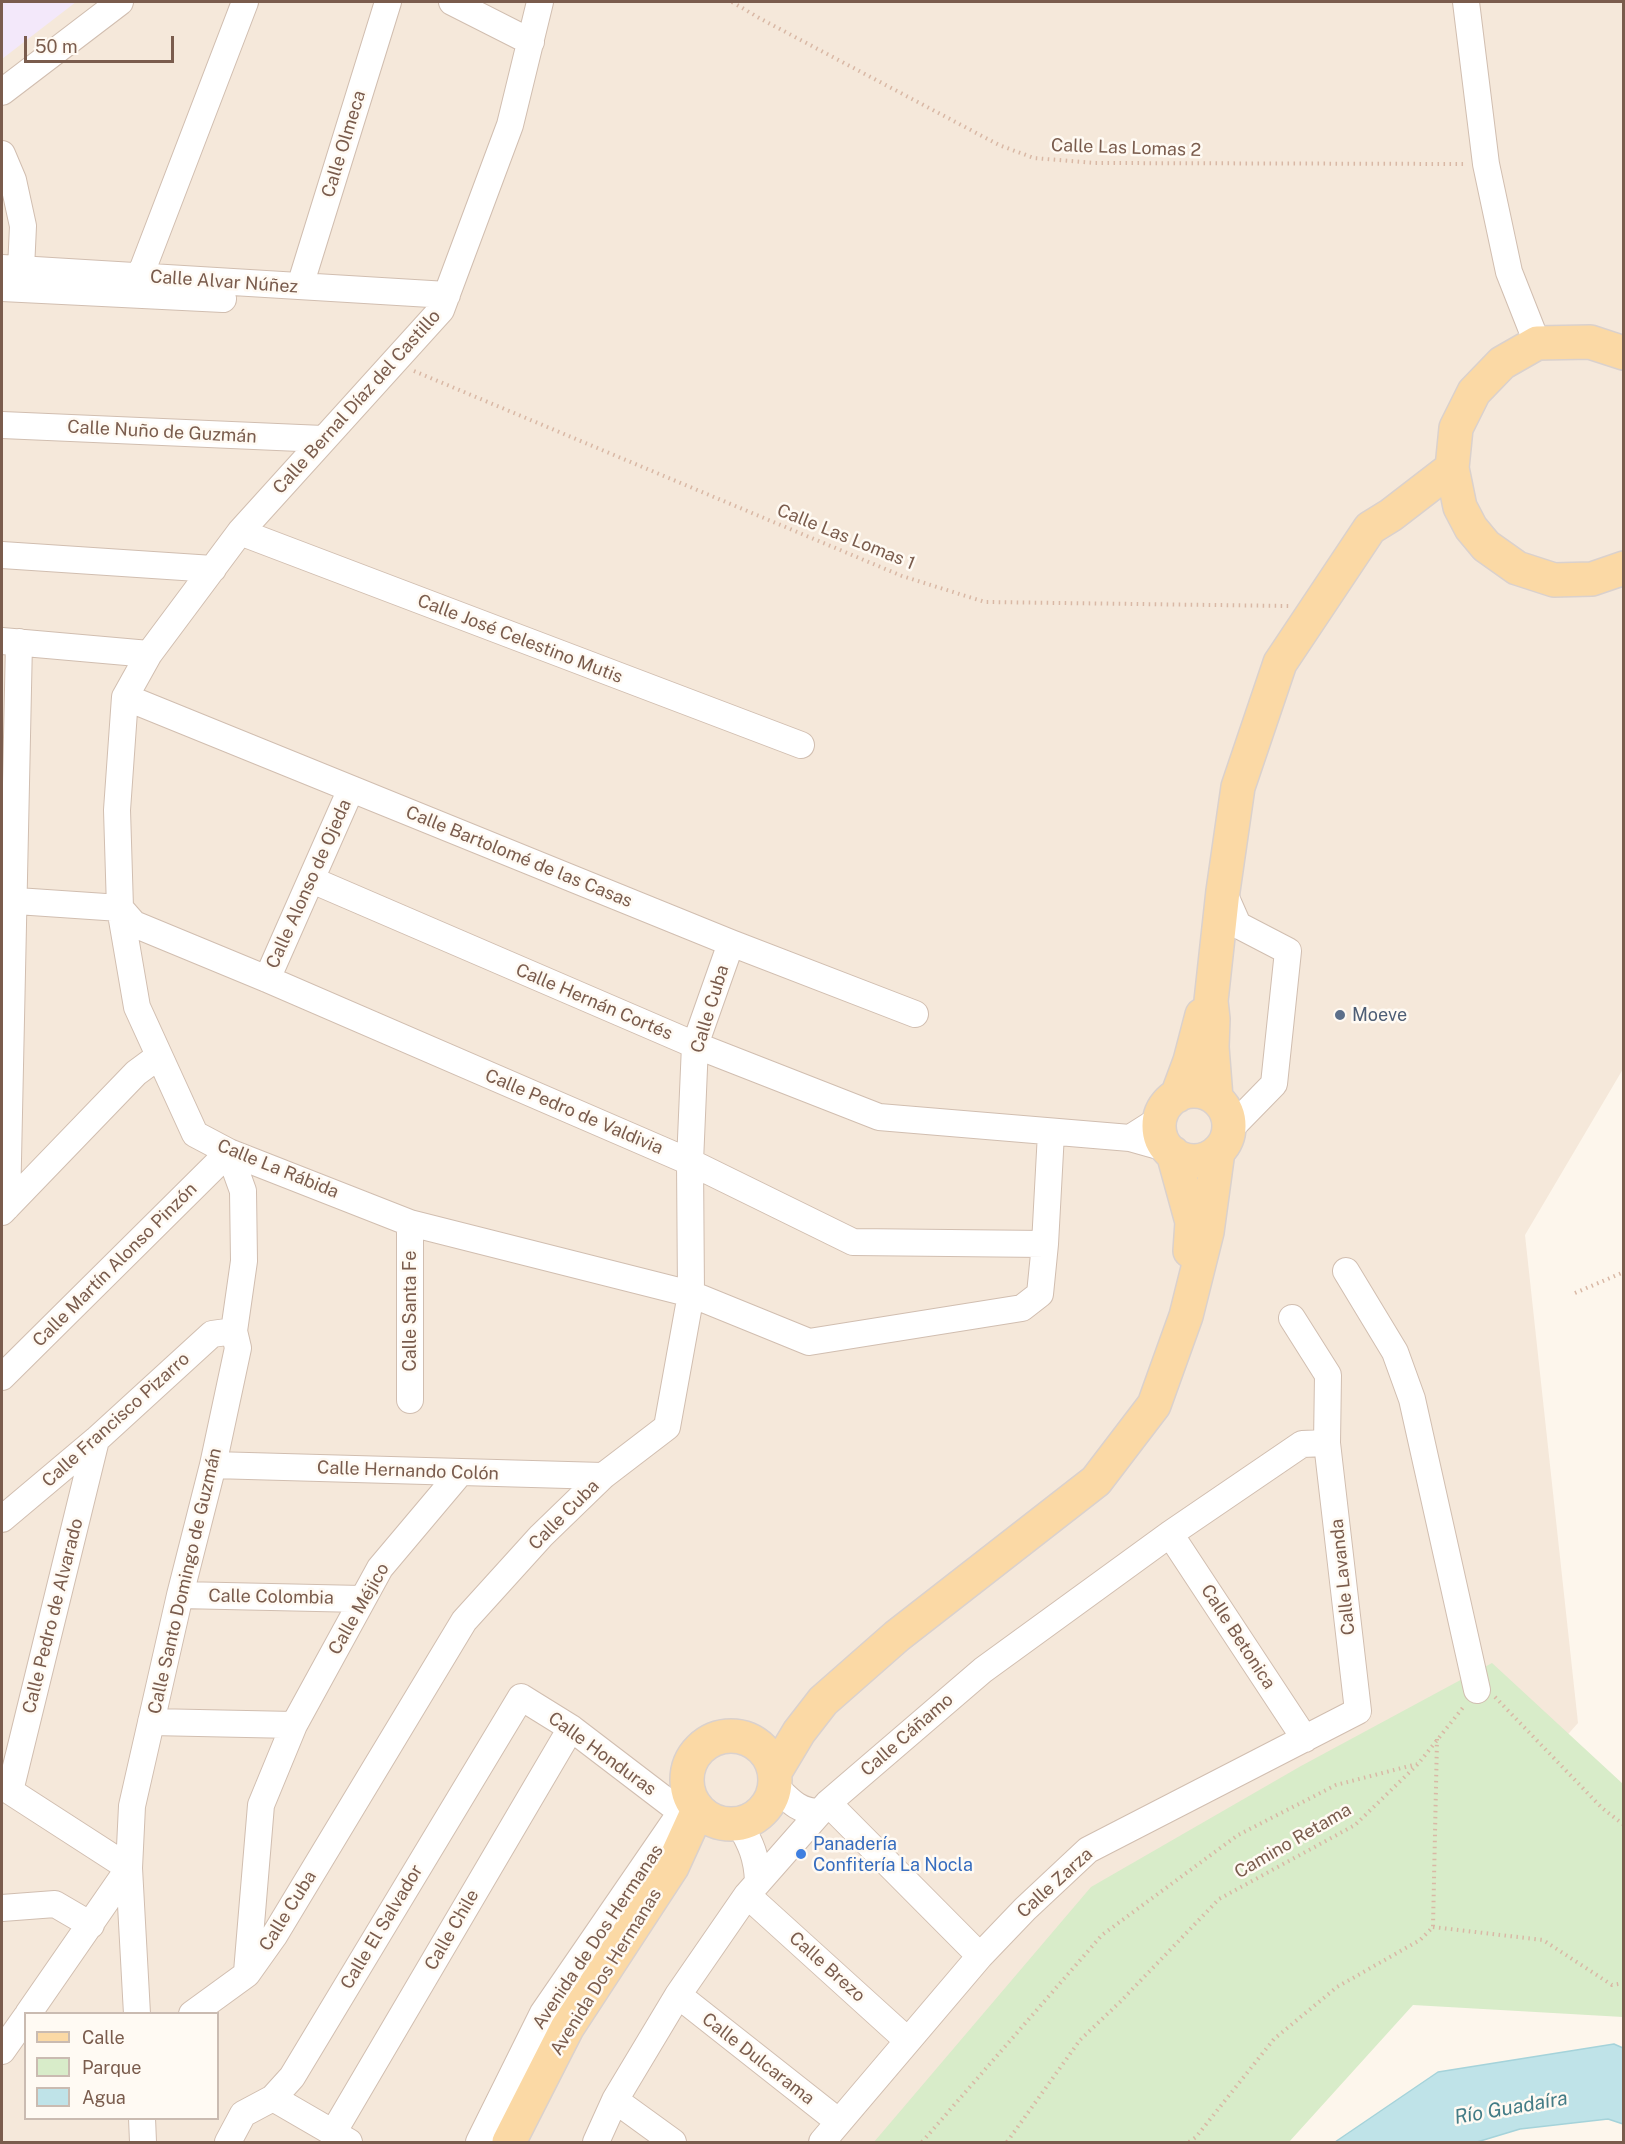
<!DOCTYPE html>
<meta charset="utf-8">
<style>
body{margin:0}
#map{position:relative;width:1625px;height:2144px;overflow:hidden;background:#fdf6ec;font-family:"Public Sans",sans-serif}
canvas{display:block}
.frame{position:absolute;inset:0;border:3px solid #7a5c4d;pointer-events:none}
.legend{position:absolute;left:24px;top:2012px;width:195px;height:108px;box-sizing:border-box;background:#fffaf3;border:2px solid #cabbb1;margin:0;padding:8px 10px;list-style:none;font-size:18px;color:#7a5c4d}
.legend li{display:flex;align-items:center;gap:12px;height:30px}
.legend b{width:30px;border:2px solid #cabbb1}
.scale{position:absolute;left:24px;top:36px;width:150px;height:27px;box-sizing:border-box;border:3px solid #7a5c4d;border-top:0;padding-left:8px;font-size:18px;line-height:21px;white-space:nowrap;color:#7a5c4d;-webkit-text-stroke:4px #fffaf3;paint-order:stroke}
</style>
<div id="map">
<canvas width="1625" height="2144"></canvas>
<div class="frame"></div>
<ul class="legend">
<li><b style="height:8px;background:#fbd9a5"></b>Calle</li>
<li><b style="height:16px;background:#d8ecc9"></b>Parque</li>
<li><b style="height:16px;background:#bfe3e8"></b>Agua</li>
</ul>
<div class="scale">50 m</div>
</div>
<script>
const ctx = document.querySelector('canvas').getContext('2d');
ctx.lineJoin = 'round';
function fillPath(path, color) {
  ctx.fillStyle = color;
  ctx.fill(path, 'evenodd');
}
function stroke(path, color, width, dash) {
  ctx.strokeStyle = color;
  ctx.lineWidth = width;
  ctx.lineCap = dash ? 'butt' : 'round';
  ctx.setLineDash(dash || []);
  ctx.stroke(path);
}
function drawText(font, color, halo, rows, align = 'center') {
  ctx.font = font + ' "Public Sans",sans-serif';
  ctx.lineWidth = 5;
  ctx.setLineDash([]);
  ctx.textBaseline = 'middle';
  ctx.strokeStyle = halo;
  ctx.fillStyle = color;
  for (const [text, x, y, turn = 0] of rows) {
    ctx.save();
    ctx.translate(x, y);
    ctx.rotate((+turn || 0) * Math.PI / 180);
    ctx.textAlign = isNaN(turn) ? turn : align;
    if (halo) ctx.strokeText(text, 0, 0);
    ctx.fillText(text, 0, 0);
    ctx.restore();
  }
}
fillPath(new Path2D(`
 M2,2H1623V1069L1525,1235L1578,1723L1206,2142H2ZM26,2014H218V2118H26Z`), '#f5e8da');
fillPath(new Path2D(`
 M2,2H76L2,59Z`), '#f3e8fa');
fillPath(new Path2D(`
 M1492,1663L1623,1784V2017L1413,2005L1289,2142H874L1091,1887L1301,1766Z`), '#d8ecc9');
const water = new Path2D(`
 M1614,2044L1623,2048V2124L1608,2119L1520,2129L1477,2142H1335L1438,2072Z`);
fillPath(water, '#bfe3e8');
stroke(water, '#a5d3da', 1.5);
const minor = new Path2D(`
 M452,2L531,42
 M540,2L510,125L441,310L240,532L149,654L125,697L117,810L120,908L137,1007L195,1134L229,1152L410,1223L691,1294L809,1342L1022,1308L1040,1294L1045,1244L1051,1133
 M1466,2L1486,164L1509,272L1537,343
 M2,92L120,2
 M2,154L13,180L23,226L21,269
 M2,268L447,295
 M140,276L245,2
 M300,286L388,2
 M2,288L223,299
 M2,425L323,439
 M240,532L801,745
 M2,555L213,569
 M2,641L149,654
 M125,697L731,943L915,1014
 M312,880L695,1045L879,1117L1130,1138L1169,1149
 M1223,891L1238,925L1288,951L1274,1084L1229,1130
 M2,900L120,908L134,924L267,979L690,1162L853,1242L1045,1244
 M267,979L351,789
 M1130,1138L1160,1119
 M7,1207L19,642
 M2,1212L136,1073L159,1056
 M1346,1271L1395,1352L1412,1399L1477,1690
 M2,1377L229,1152L243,1191L244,1261L234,1331L238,1348L213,1465L180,1595L132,1806L129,1868L137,2014
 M410,1400V1223
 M213,1465L603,1476
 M2,1519L96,1440L212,1334L234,1331
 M1170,1534L1305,1739
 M180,1595L362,1599
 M151,1722L294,1725
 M2,1786L129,1868
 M775,1786C790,1801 799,1812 820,1812
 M10,1791L96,1440
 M828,1803L980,1956
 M739,1824C751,1843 757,1858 758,1881
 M747,1895L907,2040
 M2,1908L55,1904L91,1925
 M247,1972L261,1805L294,1725L380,1568L460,1473
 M678,1995L839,2122
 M28,2014L129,1868
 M192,2014L247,1974L274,1936L464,1621L541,1536L603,1476L667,1427L691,1294L690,1162L695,1045L731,943
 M2,2051L26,2017
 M273,2098L349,2142
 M615,2100L673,2142
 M142,2118L143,2142
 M333,2133L571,1728
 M228,2142L243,2114L273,2098L292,2077L521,1697L571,1728L681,1812
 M479,2142L543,2013L690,1799
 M596,2142L615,2100L678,1995L747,1895L828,1803L983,1670L1170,1534L1302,1444L1327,1443
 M822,2142L980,1956L1025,1909L1088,1850L1358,1711L1327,1443L1328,1375L1292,1318`);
const major = new Path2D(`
 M1624,353L1590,342L1537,343L1502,363L1474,392L1456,428L1452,468L1460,507L1471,528L1486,546L1517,568L1554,580L1592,579L1624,568
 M1159 1126a35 35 0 1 1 70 0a35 35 0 1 1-70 0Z
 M1177,1096L1190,1061L1202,1015
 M1216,1098L1212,1047L1213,1019L1211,1001L1223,891L1238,787L1280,663L1370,528L1391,515L1452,468
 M1173,1153L1192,1222L1190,1251
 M687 1780a44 44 0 1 1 88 0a44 44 0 1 1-88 0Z
 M775,1772L799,1732L823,1701L897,1636L1096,1481L1154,1405L1186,1316L1207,1232L1218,1151
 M509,2142L567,2028L672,1867L698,1810`);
stroke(minor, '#d1beb0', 28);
stroke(major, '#dad1cd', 36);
stroke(new Path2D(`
 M732,2L761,19L999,145L1034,158L1095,163L1465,164
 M414,371L902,576L985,602L1289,606
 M1575,1293L1624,1272
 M1495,1697L1602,1808L1624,1825
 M1433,1927L1543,1940L1612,1985L1624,1983
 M922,2142L1102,1935L1238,1835L1336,1785L1417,1764
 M1007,2142L1080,2040L1120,2002L1219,1899L1355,1825L1418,1764L1465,1705
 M1189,2142L1196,2137L1274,2039L1337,1987L1420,1940L1433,1927L1437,1739`), '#d9b8a5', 4, [1.5, 4.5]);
stroke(minor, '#fff', 26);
stroke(major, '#fbd9a5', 33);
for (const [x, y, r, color] of [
 [1340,1015,6,"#5c6f8a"],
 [801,1854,6,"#3f7fe0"]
]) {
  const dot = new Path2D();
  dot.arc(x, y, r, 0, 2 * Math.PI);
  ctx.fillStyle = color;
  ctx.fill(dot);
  stroke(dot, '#fffaf3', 2);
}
drawText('18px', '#7a5c4d', '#fffaf3', [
 ["Calle Olmeca",344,144,-73],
 ["Calle Las Lomas 2",1126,148,2],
 ["Calle Alvar Núñez",224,282,4],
 ["Calle Bernal Díaz del Castillo",357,402,-48],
 ["Calle Nuño de Guzmán",162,432,3],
 ["Calle Las Lomas 1",846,537,22],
 ["Calle José Celestino Mutis",520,639,21],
 ["Calle Bartolomé de las Casas",519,857,22],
 ["Calle Alonso de Ojeda",309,884,-66],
 ["Calle Hernán Cortés",594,1002,23],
 ["Calle Cuba",710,1009,-73],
 ["Calle Pedro de Valdivia",574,1112,23],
 ["Calle La Rábida",278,1169,22],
 ["Calle Martín Alonso Pinzón",115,1265,-45],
 ["Calle Santa Fe",410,1311,-90],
 ["Calle Francisco Pizarro",116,1420,-42],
 ["Calle Hernando Colón",408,1471,2],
 ["Calle Cuba",564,1515,-45],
 ["Calle Lavanda",1343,1577,-96],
 ["Calle Santo Domingo de Guzmán",185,1581,-77],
 ["Calle Colombia",271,1597,1],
 ["Calle Méjico",359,1609,-60],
 ["Calle Pedro de Alvarado",53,1616,-76],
 ["Calle Betonica",1238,1637,57],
 ["Calle Cáñamo",907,1735,-41],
 ["Calle Honduras",602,1754,36],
 ["Camino Retama",1293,1841,-30],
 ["Calle Zarza",1055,1883,-42],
 ["Calle Cuba",288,1911,-58],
 ["Calle El Salvador",382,1927,-59],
 ["Calle Chile",452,1930,-60],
 ["Avenida de Dos Hermanas",598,1937,-56],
 ["Calle Brezo",827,1967,42],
 ["Avenida Dos Hermanas",606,1972,-58],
 ["Calle Dulcarama",758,2059,38]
]);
drawText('18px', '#4e5e75', '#fffaf3', [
 ["Moeve",1352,1015]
], 'left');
drawText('18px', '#366cbe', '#fffaf3', [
 ["Panadería",813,1844],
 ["Confitería La Nocla",813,1865]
], 'left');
drawText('italic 20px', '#437c86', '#fffaf3', [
 ["Río Guadaíra",1511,2108,-10]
]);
</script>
